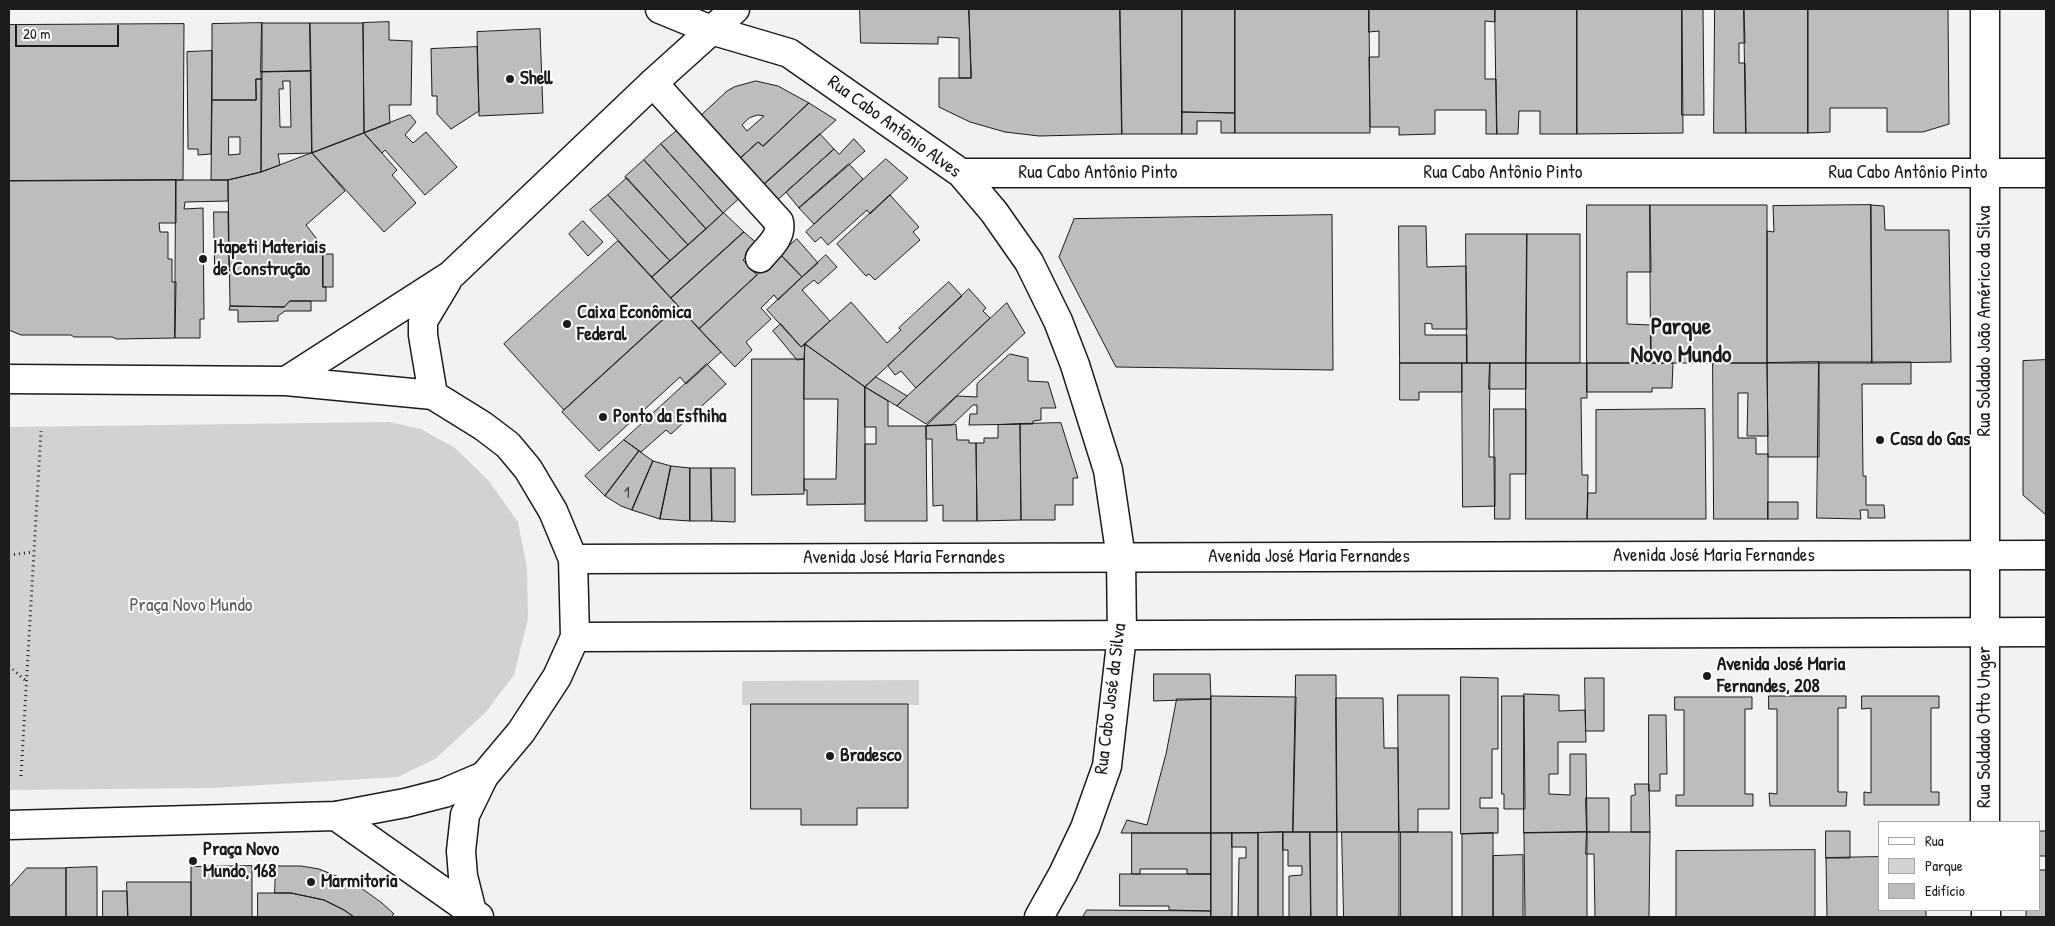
<!DOCTYPE html>
<meta charset="utf-8">
<style>
body{margin:0}
#map{position:relative;width:2055px;height:926px;overflow:hidden;background:#f2f2f2;font-family:"Patrick Hand",sans-serif}
canvas{display:block}
.frame{position:absolute;inset:0;border:10px solid #1c1c1c;pointer-events:none}
.legend{position:absolute;left:1878px;top:821px;width:162px;height:90px;box-sizing:border-box;background:#fff;border:1px solid #a4a4a4;margin:0;padding:6px 9px;list-style:none;font-size:15px;color:#1c1c1c}
.legend li{display:flex;align-items:center;gap:10px;height:25px}
.legend b{width:25px;border:1px solid #a4a4a4}
.scale{position:absolute;left:15px;top:25px;width:104px;height:22px;box-sizing:border-box;border:2px solid #1c1c1c;border-top:0;padding-left:6px;font-size:15px;line-height:18px;white-space:nowrap;color:#1c1c1c;-webkit-text-stroke:4px #fff;paint-order:stroke}
</style>
<div id="map">
<canvas width="2055" height="926"></canvas>
<div class="frame"></div>
<ul class="legend">
<li><b style="height:6px;background:#fff"></b>Rua</li>
<li><b style="height:14px;background:#d2d2d2"></b>Parque</li>
<li><b style="height:14px;background:#bdbdbd"></b>Edifício</li>
</ul>
<div class="scale">20 m</div>
</div>
<script>
const ctx = document.querySelector('canvas').getContext('2d');
ctx.lineJoin = 'round';
function fillPath(path, color) {
  ctx.fillStyle = color;
  ctx.fill(path, 'evenodd');
}
function stroke(path, color, width, dash) {
  ctx.strokeStyle = color;
  ctx.lineWidth = width;
  ctx.lineCap = dash ? 'butt' : 'round';
  ctx.setLineDash(dash || []);
  ctx.stroke(path);
}
function drawText(font, color, halo, rows, align = 'center') {
  ctx.font = font + ' "Patrick Hand",sans-serif';
  ctx.lineWidth = 4;
  ctx.setLineDash([]);
  ctx.textBaseline = 'middle';
  ctx.strokeStyle = halo;
  ctx.fillStyle = color;
  for (const [text, x, y, turn = 0] of rows) {
    ctx.save();
    ctx.translate(x, y);
    ctx.rotate((+turn || 0) * Math.PI / 180);
    ctx.textAlign = isNaN(turn) ? turn : align;
    if (halo) ctx.strokeText(text, 0, 0);
    ctx.fillText(text, 0, 0);
    ctx.restore();
  }
}
fillPath(new Path2D(`
 M389,422L421,429L455,448L488,480L518,522L527,568L528,619L514,675L485,713L435,759L398,777L212,788L9,790V427Z
 M919,680V705H742V681Z`), '#d2d2d2');
const building = new Path2D(`
 M860,9H969L971,78H959V38L938,37V44L861,43Z
 M969,9H1120L1122,134L1039,136L1005,132L970,122L939,107V78H971Z
 M1120,9H1182V134H1122Z
 M1182,9H1235V113L1182,112Z
 M1235,9H1369L1370,133H1235Z
 M1369,9H1495V22L1485,21V79H1496L1497,134H1486V110H1435V134L1399,135V127H1370L1369,57H1379V31L1369,32Z
 M1495,9H1577V134H1540V111H1519L1518,134H1497Z
 M1577,9H1682L1683,133L1577,134Z
 M1682,9H1703L1704,115H1682Z
 M1715,9H1744L1745,43H1739V63H1745L1746,133H1714Z
 M1744,9H1808V133H1746Z
 M1808,9H1948L1949,124L1923,132H1887V108H1830V132L1808,133Z
 M389,22V40L412,41L411,105H389L390,123L364,133L363,23Z
 M262,23H310L311,71L261,72Z
 M262,23V79H256V100H212V24Z
 M310,23H363L364,133L312,153Z
 M184,24L183,180L9,181V25Z
 M540,29L543,113L479,116L477,32Z
 M477,47L479,111L451,129L437,114V96H432L431,49Z
 M212,51L211,154L198,155V149H188L187,52Z
 M311,71L312,153L278,154L280,165L261,172V72ZM283,81H290L291,127H280L279,89H283Z
 M256,79H262L261,172L228,180H211L212,100H256ZM229,137H240V154L229,155Z
 M756,81L778,86L809,103L763,146L758,142L737,161L698,118L727,91L734,87ZM758,115L764,116L747,131L742,125L749,118Z
 M809,103L836,120L761,187L737,161L758,142L763,146Z
 M1182,112L1235,113V133H1221V121H1197V134H1182Z
 M410,115L416,122L405,135L413,143L426,132L457,167L425,195L385,150L382,153L364,133Z
 M679,129L745,193L723,213L661,144Z
 M364,133L397,170L392,175L416,203L384,232L312,153Z
 M820,134L834,149L774,203L761,187Z
 M854,139L865,151L799,208L786,192L834,149L839,154Z
 M661,144L723,213L706,229L644,160Z
 M312,153L345,191L306,225L323,247V287H326V301H290L284,307L230,306L228,180L261,172Z
 M886,159L908,178L870,214L867,210L828,245L821,237L815,242L806,232Z
 M644,160L706,229L688,245L625,177Z
 M849,164L863,179L814,224L799,208Z
 M627,178L688,245L670,261L608,195Z
 M176,180V223H159L160,232H168V259H172V282H176L175,338L117,339L112,337H74L71,335H21L9,330V181Z
 M176,180H228V201L185,202L184,209L203,208L204,319H200V338H175Z
 M608,195L670,261L652,277L590,210Z
 M890,195L919,227L913,232L920,240L875,280L869,274L866,276L837,244Z
 M1587,205H1650L1651,272H1627V324L1651,325V363H1587Z
 M1650,205H1767V363H1651Z
 M1871,205L1884,206L1885,230H1949L1951,362L1872,363Z
 M1871,205L1872,363H1767V231L1774,232L1773,206Z
 M214,212H228L229,267L215,268Z
 M724,213L744,232L671,298L652,277Z
 M1332,215L1333,370L1116,367L1059,257L1074,219Z
 M583,221L603,242L588,256L569,234Z
 M1399,226H1426L1427,267L1466,266L1467,329H1432V324L1425,323V335H1467V363H1400Z
 M744,232L760,246L743,260L757,275L699,329L671,298Z
 M1466,234H1527L1526,363H1467Z
 M1527,234H1580V363H1526Z
 M797,239L818,263L802,277L780,254Z
 M618,241L678,306L564,410L504,344Z
 M323,254H333V287H323Z
 M780,254L802,277L778,300L774,295L761,308L771,319L746,342L752,350L735,367L699,329Z
 M826,255L837,267L818,284L814,280L802,290L830,321L801,347L767,310Z
 M949,282L962,296L865,387L805,344L851,302L887,343L901,330L899,328Z
 M969,289L986,308L983,311L990,318L916,388L901,371L895,375L888,366Z
 M290,301H311V311H285L278,316V321L238,322V310H229L230,306L284,307Z
 M1007,303L1025,333L926,424L897,406Z
 M678,306L721,352L686,384L680,377L599,451L562,412Z
 M781,324L801,347L805,344L804,359L797,360L773,331Z
 M805,344L865,387V504L807,505V490H804V479H836L838,399H804Z
 M1010,354L1028,358V381L1048,382L1056,408H1041V420L1033,421V424L969,425L970,414H977V405H973L952,425L926,426L957,396L977,397V384Z
 M752,359H804V494L752,495Z
 M2046,360V515L2023,495V361Z
 M1819,362V457H1768L1767,363Z
 M1819,362H1911V384H1862L1863,476H1866V505H1884L1885,518H1868V510H1860L1861,519L1817,518Z
 M1400,363H1462V392H1419V400H1400Z
 M1462,363H1490L1489,457H1495V506L1463,507Z
 M1490,363H1526V389H1489Z
 M1526,363H1587V398H1581L1582,475H1588L1587,519H1526Z
 M1587,363H1673L1672,388H1652V392H1587Z
 M1713,363H1767L1768,436H1747L1748,393H1738V438H1756V454H1768V519H1714Z
 M707,364L726,384L671,434L666,430L641,452L624,440Z
 M876,377L907,396L897,406L865,387Z
 M865,387L888,401V426H926L927,521H865V444H876V427H865Z
 M1494,409H1526V474H1510V519H1495Z
 M1705,409L1706,519H1587L1588,493H1596V410Z
 M1061,423L1078,478H1073V505H1055V520H1021L1020,424Z
 M1020,424L1021,520L977,521L976,443H984V438H998V425Z
 M956,425L957,440H969V443H976L977,521H943V505L933,506L932,439H926V426Z
 M624,440L639,451L605,496L585,476Z
 M639,451L653,461L632,510L621,506L605,496Z
 M653,461L671,466L660,519L632,510Z
 M671,466L690,468V521L660,519Z
 M690,468H711L712,521H690Z
 M711,468H735V522L712,521Z
 M1768,502H1798V519H1768Z
 M1154,674H1210L1211,699L1154,701Z
 M1296,675H1336L1337,832H1293Z
 M1461,677L1498,678V749H1492V798H1480V808H1498V833L1461,834Z
 M1585,678H1604V731H1586Z
 M1524,694L1559,695V711L1585,710L1586,742H1558V774H1549V794L1570,795V754H1586L1587,832L1524,833Z
 M1398,695H1449V809H1418V832H1399Z
 M1211,696L1296,697L1293,832L1211,833Z
 M1502,696H1524L1525,809H1504V794H1502Z
 M1769,696H1846V708H1838V792H1847L1846,806H1770L1769,793L1777,794V709H1769Z
 M1862,696H1939V708H1931V792H1939V805H1864V792L1871,793V708L1862,709Z
 M1675,697H1752V709H1745V794H1753V806H1676V795H1684V710H1675Z
 M1336,698H1383L1384,748H1398L1399,832H1337Z
 M1177,699H1211V833H1121L1127,820L1147,825L1166,754Z
 M751,704H908V808H857V825H801V809H751Z
 M1649,715H1666L1667,774H1660V791H1649Z
 M1635,784H1649L1650,832H1631V796L1635,795Z
 M1586,798H1609V832H1587Z
 M1826,831H1850V858H1826Z
 M2039,831H2046V856H2039Z
 M1283,832H1310L1311,917H1289V876L1302,875V866H1288V850H1283Z
 M1283,832V917H1258V833Z
 M1310,832H1337V917H1311Z
 M1342,832H1399V917H1344Z
 M1401,832H1452V917H1401Z
 M1587,832H1650L1649,917H1595L1594,854H1586Z
 M1587,832V917H1525L1524,833Z
 M1132,833H1211V874H1187V869H1140V874H1132Z
 M1211,833H1232V917H1211Z
 M1232,833H1258V917H1238L1239,858H1246V847H1232Z
 M1493,833V917H1462V834Z
 M1815,850V917H1676V851Z
 M1523,855V917H1493V856Z
 M1879,857V910H1926V917H1827L1826,858Z
 M252,866V917H191V867Z
 M276,866H301L319,869L339,877L364,890L382,903L394,914L391,917H354L344,910L324,900L291,893H275Z
 M97,867V917H66V868Z
 M27,868H66V917H9V888Z
 M2039,870H2046V917H2026V910H2039Z
 M1120,874H1211V911L1169,910V906H1120Z
 M127,882H191V917H128Z
 M103,891H127L128,917H103Z
 M258,893H291L324,900L344,910L354,917H258Z
 M1087,910L1211,911V917H1083Z`);
fillPath(building, '#bdbdbd');
stroke(building, '#1c1c1c', 1);
const street = new Path2D(`
 M660,9L711,30L789,53L961,173L994,212L1029,262L1058,321L1075,365L1108,470L1121,558L1122,635L1107,766L1085,828L1063,874L1039,917
 M1985,9V822
 M653,83L779,222C782,237 769,247 760,258
 M961,173H2046
 M336,816L479,917
 M1986,910V917
 M472,912L463,876L461,851L465,815L484,776`);
const secondary = new Path2D(`
 M9,379L286,381L433,395L483,426L508,445L528,469L553,511L573,559L575,637L557,677L521,732L484,776L444,793L405,803L336,816L9,825
 M286,381L451,275L653,83L735,9
 M433,395L423,335V321L447,281
 M573,559L2046,555
 M575,637L2046,632`);
stroke(street, '#1c1c1c', 31);
stroke(secondary, '#1c1c1c', 31);
stroke(new Path2D(`
 M9,555L33,552
 M9,666L26,681
 M21,776L41,431`), '#1c1c1c', 3, [1, 4]);
stroke(street, '#fff', 28);
stroke(secondary, '#fff', 28);
for (const [x, y, r, color] of [
 [510,79,5,"#1c1c1c"],
 [203,259,5,"#1c1c1c"],
 [567,324,5,"#1c1c1c"],
 [603,417,5,"#1c1c1c"],
 [1880,440,5,"#1c1c1c"],
 [1707,676,5,"#1c1c1c"],
 [830,756,5,"#1c1c1c"],
 [193,861,5,"#1c1c1c"],
 [311,882,5,"#1c1c1c"]
]) {
  const dot = new Path2D();
  dot.arc(x, y, r, 0, 2 * Math.PI);
  ctx.fillStyle = color;
  ctx.fill(dot);
  stroke(dot, '#fff', 2);
}
drawText('16px', '#444', null, [
 ["1",627,494]
]);
drawText('bold 19px', '#1c1c1c', '#fff', [
 ["Shell",520,79],
 ["Itapeti Materiais",213,248],
 ["de Construção",213,270],
 ["Caixa Econômica",577,313],
 ["Federal",577,335],
 ["Ponto da Esfhiha",613,417],
 ["Casa do Gas",1890,440],
 ["Avenida José Maria",1717,665],
 ["Fernandes, 208",1717,687],
 ["Bradesco",840,756],
 ["Praça Novo",203,850],
 ["Mundo, 168",203,872],
 ["Marmitoria",321,882]
], 'left');
drawText('19px', '#1c1c1c', '#fff', [
 ["Rua Cabo Antônio Alves",894,127,36],
 ["Rua Cabo Antônio Pinto",1098,173],
 ["Rua Cabo Antônio Pinto",1503,173],
 ["Rua Cabo Antônio Pinto",1908,173],
 ["Rua Soldado João Américo da Silva",1985,321,-90],
 ["Avenida José Maria Fernandes",1714,556],
 ["Avenida José Maria Fernandes",1309,557],
 ["Avenida José Maria Fernandes",904,558],
 ["Rua Cabo José da Silva",1111,699,-83],
 ["Rua Soldado Otto Unger",1985,727,-90]
]);
drawText('19px', '#5c5c5c', '#fff', [
 ["Praça Novo Mundo",191,606]
]);
drawText('bold 24px', '#1c1c1c', '#fff', [
 ["Parque",1681,328],
 ["Novo Mundo",1681,356]
]);
</script>
